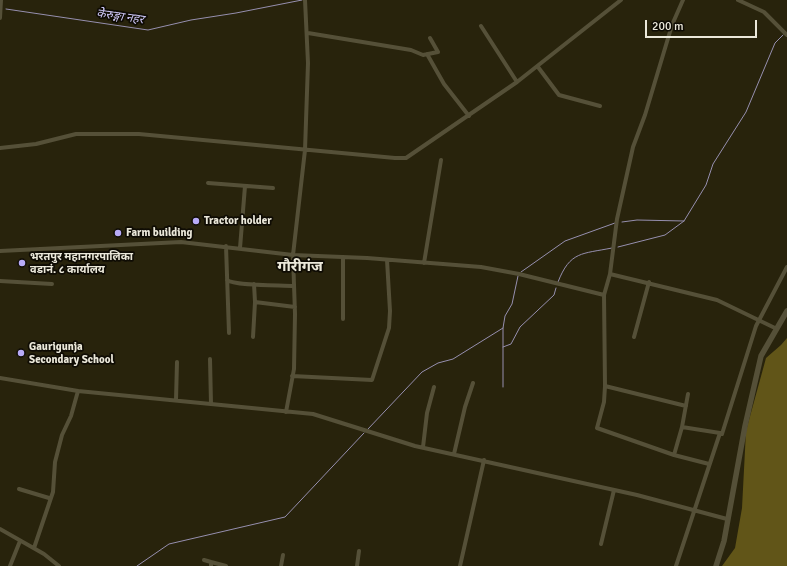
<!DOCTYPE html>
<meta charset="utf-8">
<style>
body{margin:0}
#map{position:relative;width:787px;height:566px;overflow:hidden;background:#28230c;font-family:Signika,sans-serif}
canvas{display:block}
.scale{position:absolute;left:645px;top:20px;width:112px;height:18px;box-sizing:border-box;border:2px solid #ebe8da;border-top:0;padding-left:5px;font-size:12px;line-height:14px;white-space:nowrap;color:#ebe8da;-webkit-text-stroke:3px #0f0c04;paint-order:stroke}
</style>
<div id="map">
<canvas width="787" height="566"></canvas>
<div class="scale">200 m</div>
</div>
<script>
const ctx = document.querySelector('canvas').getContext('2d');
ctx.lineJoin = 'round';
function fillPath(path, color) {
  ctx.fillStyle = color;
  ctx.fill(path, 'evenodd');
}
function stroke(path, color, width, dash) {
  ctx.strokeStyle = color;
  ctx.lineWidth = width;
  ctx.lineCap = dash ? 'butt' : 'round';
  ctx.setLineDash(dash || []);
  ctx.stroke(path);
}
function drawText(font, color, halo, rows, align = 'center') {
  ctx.font = font + ' Signika,"Noto Sans Devanagari",sans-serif';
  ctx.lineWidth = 3.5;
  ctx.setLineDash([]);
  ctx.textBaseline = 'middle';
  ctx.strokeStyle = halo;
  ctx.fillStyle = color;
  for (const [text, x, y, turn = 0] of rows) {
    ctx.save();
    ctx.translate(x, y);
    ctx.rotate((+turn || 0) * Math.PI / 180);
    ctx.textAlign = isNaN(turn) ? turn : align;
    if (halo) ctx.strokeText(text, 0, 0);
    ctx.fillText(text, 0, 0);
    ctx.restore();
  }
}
fillPath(new Path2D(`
 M787,338V566H722L735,548L742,508L746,431L766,358L781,345Z`), '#615518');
stroke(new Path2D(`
 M6,9L148,30L191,20L236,13L302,0
 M622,222L637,220L684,221
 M618,247L665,235L684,221L706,185L713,164L746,112L775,43L783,35
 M521,272L565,241L615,223
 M558,282C570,251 582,254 612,248
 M503,347L511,344L520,327L554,295L556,288
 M503,387V328L505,316L512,304L518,276
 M368,429L422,372L438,363L453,359L503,328
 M137,566L169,544L285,517L364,433`), '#968faf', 1);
stroke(new Path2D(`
 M738,0L764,12L787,35
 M0,18L1,0
 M481,26L517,82
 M308,33L411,50L423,55L438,52L430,38
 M427,54L444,84L469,116
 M538,67L559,95L600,106
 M0,148L36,144L76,134H139L395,158H406L517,82L621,0
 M208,183L273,188
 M226,246L229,333
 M240,248L245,186
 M0,251L181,242L293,255L367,258L481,267L519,274L604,295L610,274L717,300L777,329
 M343,257V319
 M424,263L441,160
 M610,274L617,219L633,147L645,115L672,25L683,0
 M227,280C234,286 282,285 294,286
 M0,281L52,284
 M254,284L255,302L295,307
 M604,295L605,386L686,406
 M253,337L255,302
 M634,337L649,282
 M210,359L211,404
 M292,376L372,380L389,328L390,311L387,260
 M0,378L78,391L313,414L415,446L637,495L727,519
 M605,386L604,402L597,428L674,455L709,464
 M688,394L682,427L720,433
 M176,400L177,362
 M286,412L294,369L295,314L293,255L305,150L308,63L305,0
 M423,447L427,413L434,387
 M454,454L465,407L473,383
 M674,455L682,427
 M19,489L49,498
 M0,529L44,554L59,566
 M601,544L614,490
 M34,548L53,492L55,462L62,435L71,416L78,391
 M204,560L211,562
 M10,566L20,541
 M211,566V562L226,566
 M281,566L283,555
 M357,566L359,551
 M460,566L484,460
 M676,566L720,433L722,434L756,326L787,267`), '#555038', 4);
stroke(new Path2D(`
 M716,566L724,541L745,426L761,356L787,311`), '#555038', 5.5);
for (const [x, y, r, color] of [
 [196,221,4,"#b8abf7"],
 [118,233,4,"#b8abf7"],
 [22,263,4,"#b8abf7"],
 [21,353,4,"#b8abf7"]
]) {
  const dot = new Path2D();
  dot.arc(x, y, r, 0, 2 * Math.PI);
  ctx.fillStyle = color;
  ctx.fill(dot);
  stroke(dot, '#0f0c04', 1.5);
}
drawText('bold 11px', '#ebe8da', '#0f0c04', [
 ["Tractor holder",204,221],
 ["Farm building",126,233],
 ["भरतपुर महानगरपालिका",30,257],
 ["वडानं. ८ कार्यालय",30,270],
 ["Gaurigunja",29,347],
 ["Secondary School",29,360]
], 'left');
drawText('italic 12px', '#ccc5f4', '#0f0c04', [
 ["केेरुङ्गा नहर",120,17,8]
]);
drawText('bold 15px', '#ebe8da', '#0f0c04', [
 ["गौरीगंज",300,267]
]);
</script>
